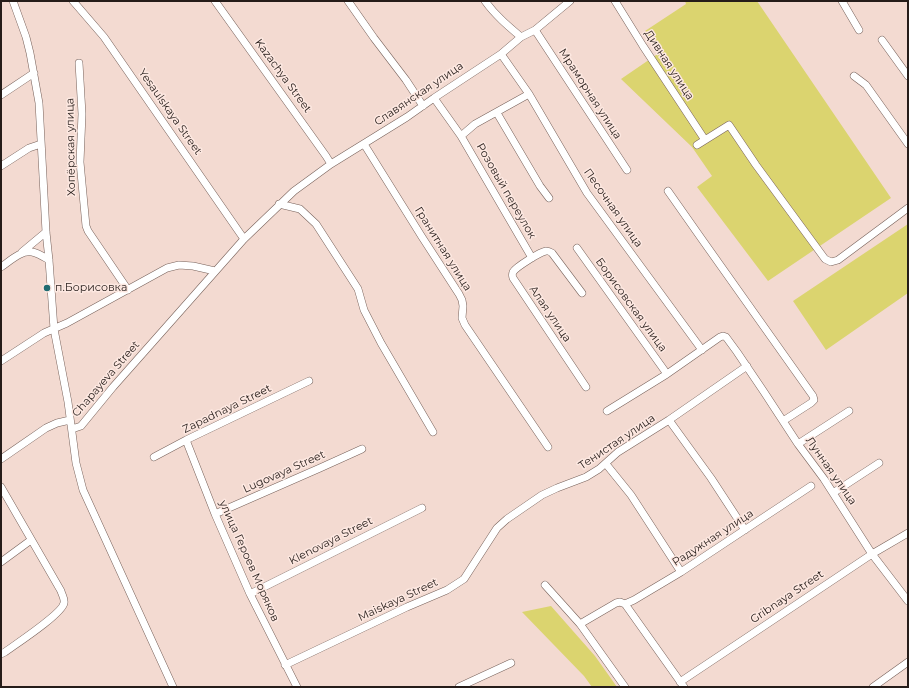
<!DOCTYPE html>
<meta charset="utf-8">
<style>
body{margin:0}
#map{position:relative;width:909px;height:688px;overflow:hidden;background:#f3dad1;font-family:Montserrat,sans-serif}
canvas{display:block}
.frame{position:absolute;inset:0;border:2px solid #251c19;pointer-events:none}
</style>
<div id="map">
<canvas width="909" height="688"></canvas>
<div class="frame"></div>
</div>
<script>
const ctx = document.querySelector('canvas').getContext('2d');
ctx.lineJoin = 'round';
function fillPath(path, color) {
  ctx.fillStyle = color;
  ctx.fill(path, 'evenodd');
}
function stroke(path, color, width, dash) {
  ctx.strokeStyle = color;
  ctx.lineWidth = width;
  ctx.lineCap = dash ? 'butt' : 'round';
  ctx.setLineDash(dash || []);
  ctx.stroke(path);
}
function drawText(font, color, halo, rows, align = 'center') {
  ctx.font = font + ' Montserrat,sans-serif';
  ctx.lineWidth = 3;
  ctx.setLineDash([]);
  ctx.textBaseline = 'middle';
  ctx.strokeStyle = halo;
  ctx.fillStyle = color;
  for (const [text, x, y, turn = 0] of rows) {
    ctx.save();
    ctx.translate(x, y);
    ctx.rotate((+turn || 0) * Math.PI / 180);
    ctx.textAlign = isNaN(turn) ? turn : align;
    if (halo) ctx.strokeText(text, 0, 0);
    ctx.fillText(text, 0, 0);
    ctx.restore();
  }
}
fillPath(new Path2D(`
 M685,1H757L891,198L768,281L697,187L712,176L692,147L621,79L659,53L645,31L686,4Z
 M908,224V293L826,350L793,301Z
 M551,606L595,656L617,687H592L584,676L522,612Z`), '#dbd46f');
const street = new Path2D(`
 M13,1L26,37L30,53L39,103L46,232L49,260L54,329L68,402L76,463L83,490L173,687
 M73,1L104,37L244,239
 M215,1L326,156L331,164
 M348,1L374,38L406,80L423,106
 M485,1C495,15 508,26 521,37
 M615,1L643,46L705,140
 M842,1L859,30
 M535,30L627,170
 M882,40L908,76
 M501,54L529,94L587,193L702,350
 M79,63L82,114L80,162L86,226L88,231L128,290
 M854,76L866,85L908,144
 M1,95L34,73
 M434,98L461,136L475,124L529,94
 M497,113L540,186L549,198
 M461,136L532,258
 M364,144L422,237L459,294L462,300L463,306L462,318L465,325L548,447
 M697,145L729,125L756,165L825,259L831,262L838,260L908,208
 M1,166L29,148L41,144
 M668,191L701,238L813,396L814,400L811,403L783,421
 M279,204L300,209L316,224L358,289L364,310L381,343L433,432
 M577,248L667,374
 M22,252L46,232
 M1,267C10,261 21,250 32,252C38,253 44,257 49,260
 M582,293L552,253C549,251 549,251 546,251C540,252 516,267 513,272C512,275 512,275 513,278L586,387
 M1,361L44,333L67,323L167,268L179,265L193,266L215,271
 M607,411L667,374L720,337L723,336L726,337L737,352L764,392L798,444L824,479L872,554L908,601
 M669,420L711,478L745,530
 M72,429L81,426L113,387L244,239L294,191L331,164L407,117L434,98L501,54L521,37L535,30L570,1
 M186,440L215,514L250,594L297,687
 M798,444L849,411
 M154,457L186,440L309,381
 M1,459L46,428L57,423L70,420
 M606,464L631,495L681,572
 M1,487L61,591C62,595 65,599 64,603C62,614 16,644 5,652L1,654
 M833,493L879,463
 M215,514L320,468L362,449
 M1,562L31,540
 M545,585L580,624L625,687
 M250,594L422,508
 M625,604L634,600L681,572L811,486
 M625,604L684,687
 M580,624L616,603L620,602L625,604
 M285,665L407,607L447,590L464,579L497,528L507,519L542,495L557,488L586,477L599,469L618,452L669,420L747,366
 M680,682L872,554L908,533
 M459,687L511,663
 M873,687L908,662`);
stroke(street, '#77615a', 8);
stroke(street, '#fff', 7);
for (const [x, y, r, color] of [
 [47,288,4,"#1f6b71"]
]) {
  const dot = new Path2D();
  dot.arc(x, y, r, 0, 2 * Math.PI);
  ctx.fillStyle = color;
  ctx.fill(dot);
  stroke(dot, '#fde8e1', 1.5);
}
drawText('11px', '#251c19', '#fde8e1', [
 ["Дивная улица",669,65,57],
 ["Kazachya Street",283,76,54],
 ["Славянская улица",419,94,-34],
 ["Мраморная улица",590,94,57],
 ["Yesaulskaya Street",170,112,55],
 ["Хопёрская улица",71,147,-91],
 ["Розовый переулок",506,191,60],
 ["Песочная улица",613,208,55],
 ["Гранитная улица",443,249,58],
 ["Борисовская улица",631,305,54],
 ["Алая улица",550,314,56],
 ["Chapayeva Street",106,379,-49],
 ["Zapadnaya Street",227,409,-26],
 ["Тенистая улица",617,442,-34],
 ["Лунная улица",831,471,55],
 ["Lugovaya Street",284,472,-24],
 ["Радужная улица",713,538,-33],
 ["Klenovaya Street",331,541,-27],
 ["улица Героев Моряков",249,561,66],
 ["Gribnaya Street",787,597,-34],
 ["Maiskaya Street",398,600,-25]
]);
drawText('11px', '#251c19', '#fde8e1', [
 ["п.Борисовка",55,288]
], 'left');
</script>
